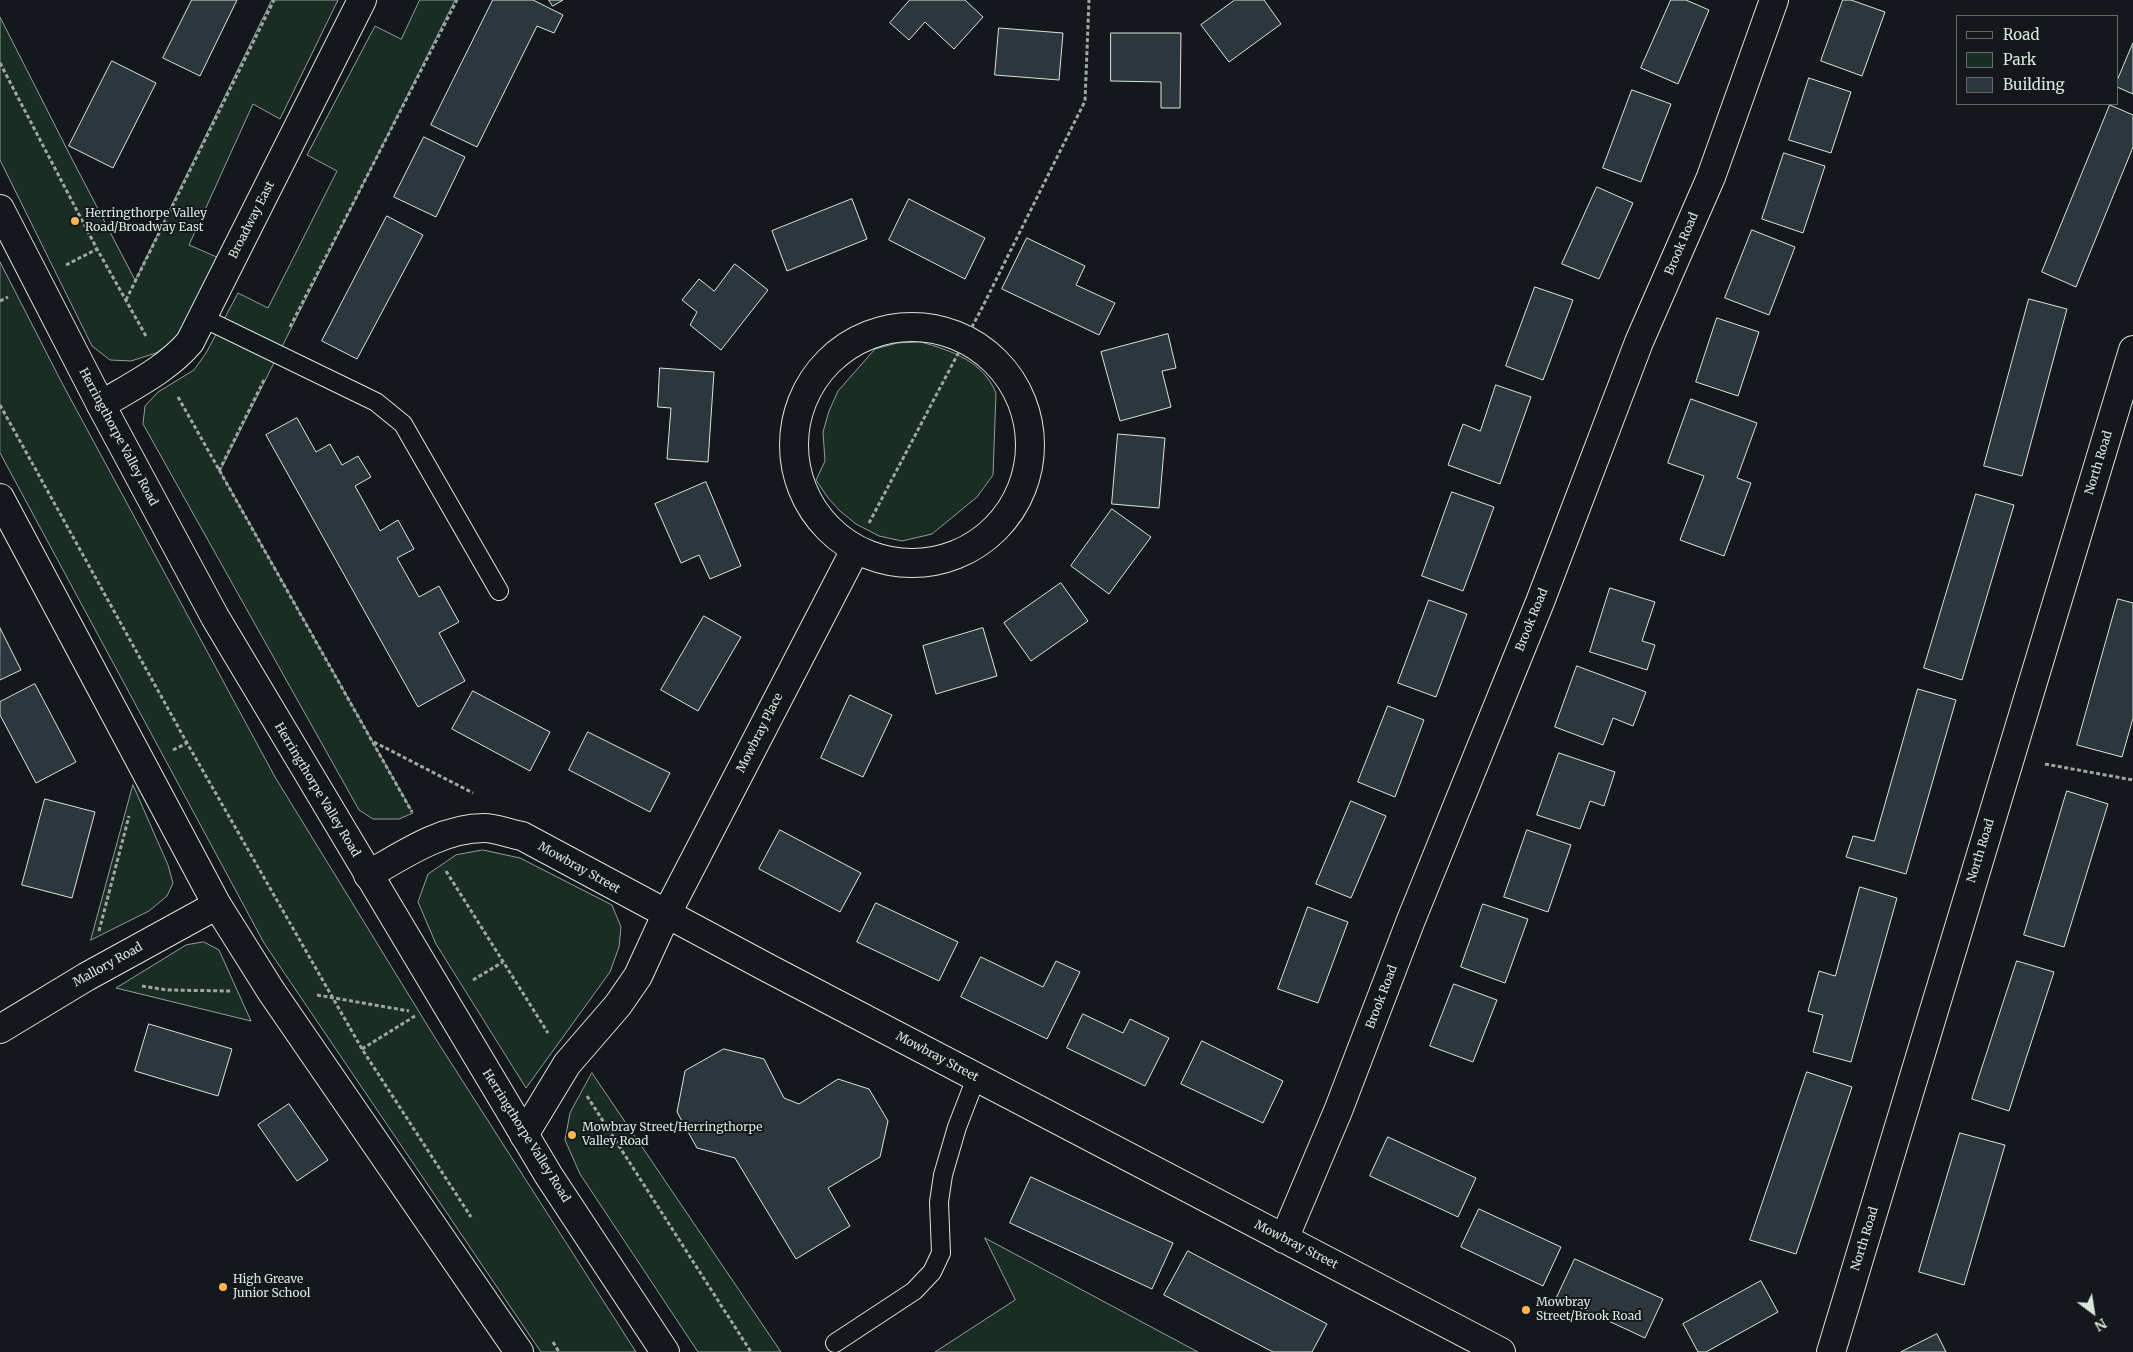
<!DOCTYPE html>
<style>
body{margin:0}
#map{position:relative;width:2133px;height:1352px;overflow:hidden;background:#14181c;font-family:Merriweather,serif}
canvas{display:block}
.legend{position:absolute;left:1956px;top:15px;width:162px;height:90px;box-sizing:border-box;background:#14181c;border:1px solid #626a69;margin:0;padding:6px 9px;list-style:none;font-size:15px;color:#d8e6dc}
.legend li{display:flex;align-items:center;gap:10px;height:25px}
.legend b{width:25px;border:1px solid #626a69}
.north{position:absolute;left:2068px;top:1287px;width:50px;height:50px;-webkit-text-stroke:4px #14181c;paint-order:stroke;rotate:149deg;font-size:14px;font-weight:700;line-height:20px;text-align:center;color:#d8e6dc}
.north::after{content:'';display:block;margin:auto;width:18px;height:22px;background:#d8e6dc;clip-path:polygon(50% 0,100% 100%,50% 72%,0 100%)}
</style>
<div id="map">
<canvas width="2133" height="1352"></canvas>
<ul class="legend">
<li><b style="height:6px;background:#14181c"></b>Road</li>
<li><b style="height:14px;background:#1a2d24"></b>Park</li>
<li><b style="height:14px;background:#2c363c"></b>Building</li>
</ul>
<div class="north">N</div>
</div>
<script>
const ctx = document.querySelector('canvas').getContext('2d');
ctx.lineJoin = 'round';
function fillPath(path, color) {
  ctx.fillStyle = color;
  ctx.fill(path, 'evenodd');
}
function stroke(path, color, width, dash) {
  ctx.strokeStyle = color;
  ctx.lineWidth = width;
  ctx.lineCap = dash ? 'butt' : 'round';
  ctx.setLineDash(dash || []);
  ctx.stroke(path);
}
function drawText(font, color, halo, rows, align = 'center') {
  ctx.font = font + ' Merriweather,serif';
  ctx.lineWidth = 4;
  ctx.setLineDash([]);
  ctx.textBaseline = 'middle';
  ctx.strokeStyle = halo;
  ctx.fillStyle = color;
  for (const [text, x, y, turn = 0] of rows) {
    ctx.save();
    ctx.translate(x, y);
    ctx.rotate((+turn || 0) * Math.PI / 180);
    ctx.textAlign = isNaN(turn) ? turn : align;
    if (halo) ctx.strokeText(text, 0, 0);
    ctx.fillText(text, 0, 0);
    ctx.restore();
  }
}
const green = new Path2D(`
 M272,0H338L280,119L253,104L189,245L219,258L182,335L156,353L131,361L110,360L92,346L0,160V17L72,159L135,280Z
 M420,0H455L220,471L413,813L399,819H373L359,810L143,424L145,406L158,392L194,370L206,353L238,293L268,308L337,171L307,155L375,26L401,39Z
 M0,262L62,383L275,777L437,1041L636,1352H541L264,943L0,453Z
 M921,342C952,351 983,361 996,393L993,475L977,497L932,534L902,541L879,536L856,524L840,511L828,498L816,480L825,461L823,432L829,411L838,391L875,349L897,343Z
 M133,785L168,865L173,883L167,896L149,911L91,940Z
 M483,850L520,858L612,905L621,927L619,947L610,972L526,1088L436,944L418,902L428,874L456,855Z
 M204,942L219,950L251,1021L116,988L186,945Z
 M592,1073L781,1352H698L580,1174L565,1140L570,1113Z
 M985,1238L1198,1352H935L1015,1300Z`);
fillPath(green, '#1a2d24');
stroke(green, '#939e99', 1);
const building = new Path2D(`
 M192,0H237L200,76L163,58Z
 M493,0H533L563,15L554,33L537,26L477,147L431,125Z
 M549,0H563L553,6Z
 M910,0H965L983,17L954,49L925,22L909,40L890,23Z
 M1235,0H1264L1281,24L1229,62L1201,25Z
 M1671,0H1686L1709,10L1678,84L1641,68Z
 M1843,0H1851L1885,12L1862,76L1821,61Z
 M999,28L1063,33L1059,80L995,75Z
 M1111,33H1181L1180,108H1161V82L1111,81Z
 M2133,43V94L2117,87V81Z
 M112,61L156,83L113,168L69,146Z
 M1809,78L1851,92L1831,153L1789,140Z
 M1632,90L1671,104L1641,182L1603,168Z
 M2110,105L2133,115V147L2076,287L2042,272Z
 M424,137L465,157L436,217L394,197Z
 M1784,153L1825,166L1803,233L1762,219Z
 M1597,187L1633,203L1599,279L1562,264Z
 M852,199L867,239L787,271L772,231Z
 M909,199L985,238L965,279L889,240Z
 M387,216L423,235L357,359L322,341Z
 M1752,230L1795,247L1769,315L1725,298Z
 M1027,238L1085,266L1076,285L1115,303L1099,335L1002,289Z
 M735,264L768,290L721,350L690,325L697,312L682,300L699,279L714,291Z
 M1535,287L1573,300L1543,380L1506,366Z
 M2029,299L2067,309L2022,476L1984,466Z
 M1717,318L1759,332L1738,396L1696,382Z
 M1168,334L1176,368L1162,371L1171,407L1120,421L1101,352Z
 M660,368L714,372L708,462L667,459L671,408L658,407Z
 M1496,385L1531,397L1500,484L1448,465L1463,424L1480,431Z
 M1691,399L1757,423L1737,478L1751,483L1724,556L1680,540L1704,476L1668,463Z
 M297,418L316,452L330,444L342,465L358,456L371,477L355,486L380,531L398,520L414,549L397,558L419,597L439,586L459,622L439,633L465,681L418,707L266,435Z
 M1118,434L1165,438L1159,508L1112,504Z
 M706,482L741,566L710,579L699,555L681,563L655,504Z
 M1452,492L1494,507L1463,591L1422,576Z
 M1976,494L2014,505L1962,680L1924,668Z
 M1112,509L1151,537L1109,594L1071,566Z
 M1061,583L1088,621L1031,661L1004,623Z
 M1610,588L1655,602L1642,641L1655,645L1647,670L1590,652Z
 M2118,599L2133,603V718L2122,757L2077,745Z
 M1429,600L1467,614L1436,697L1398,683Z
 M704,616L741,637L698,711L661,690Z
 M0,628L21,670L0,680Z
 M983,628L997,676L936,694L923,646Z
 M1577,666L1646,692L1633,726L1613,718L1603,745L1555,727Z
 M35,684L76,762L36,783L0,715V702Z
 M1918,689L1956,700L1906,874L1846,857L1853,836L1874,841Z
 M473,691L550,732L530,771L452,729Z
 M850,695L892,715L863,777L821,758Z
 M1388,706L1424,720L1395,797L1358,782Z
 M588,732L670,773L650,812L569,770Z
 M1559,753L1615,772L1604,806L1590,801L1580,829L1537,815Z
 M2067,791L2108,804L2064,947L2024,935Z
 M45,799L95,812L72,898L22,885Z
 M1351,801L1386,816L1351,898L1316,884Z
 M780,830L861,873L840,912L759,869Z
 M1527,830L1571,845L1548,912L1504,897Z
 M1860,887L1897,898L1851,1062L1813,1052L1823,1015L1808,1011L1819,971L1835,976Z
 M876,903L958,942L939,981L857,942Z
 M1483,904L1528,919L1505,983L1461,967Z
 M1308,907L1348,922L1318,1003L1278,989Z
 M981,957L1043,987L1056,961L1080,972L1047,1039L961,997Z
 M2017,961L2054,972L2009,1111L1972,1099Z
 M1454,984L1497,1000L1473,1062L1430,1046Z
 M1083,1014L1123,1033L1130,1019L1169,1038L1145,1086L1067,1048Z
 M149,1024L232,1049L218,1096L135,1071Z
 M1202,1041L1283,1081L1263,1123L1181,1084Z
 M724,1049L764,1059L784,1098L799,1104L838,1079L869,1089L888,1121L880,1157L828,1188L850,1226L796,1259L735,1158L697,1148L677,1112L685,1071Z
 M1807,1072L1852,1087L1796,1254L1750,1240Z
 M289,1104L328,1160L297,1181L258,1125Z
 M1960,1133L2005,1145L1964,1285L1919,1272Z
 M1388,1137L1476,1178L1458,1217L1370,1176Z
 M1031,1177L1173,1243L1152,1289L1010,1223Z
 M1479,1209L1561,1247L1543,1286L1461,1247Z
 M1188,1251L1327,1324L1312,1352H1273L1164,1295Z
 M1575,1259L1663,1299L1645,1338L1557,1297Z
 M1761,1281L1778,1312L1706,1352H1698L1683,1324Z
 M1937,1334L1946,1352H1901Z`);
fillPath(building, '#2c363c');
stroke(building, '#d8e6dc', 1);
const lane = new Path2D(`
 M203,318L376,402L403,424L499,591
 M835,1343L914,1291L932,1272L941,1253L939,1202L943,1175L957,1127L976,1078`);
const street = new Path2D(`
 M794 445a118 118 0 1 1 236 0a118 118 0 1 1-236 0Z
 M101,405C132,386 166,370 190,342L362,0
 M0,498L217,905L271,991L519,1352
 M368,875C403,855 442,828 484,828C496,828 510,834 522,836L766,967L1501,1352
 M0,1029L86,977L217,905
 M524,1135L567,1064L618,1005L638,976L666,915L854,552
 M1284,1239L1338,1111L1411,920L1540,602L1639,342L1711,177L1774,0
 M1831,1352L2133,350`);
const primary = new Path2D(`
 M0,209L101,405L215,617L549,1176L665,1352`);
stroke(lane, '#d8e6dc', 20);
stroke(street, '#d8e6dc', 30);
stroke(primary, '#d8e6dc', 30);
stroke(new Path2D(`
 M0,63L97,249L146,336
 M66,265L97,249
 M126,300L274,0
 M0,301L8,297
 M290,327L457,0
 M178,397L412,812
 M0,405L187,743L362,1049L471,1217
 M219,471L264,380
 M869,523L983,306L1085,101L1089,0
 M374,742L473,793
 M173,750L187,743
 M2045,764L2133,780
 M446,871L548,1033
 M99,931L129,816
 M473,980L503,962
 M142,986L167,990L231,991
 M317,995L409,1011
 M362,1049L415,1016
 M587,1096L751,1352
 M553,1342L559,1352`), '#9da8a2', 3, [4, 2.5]);
stroke(lane, '#14181c', 18);
stroke(street, '#14181c', 28);
stroke(primary, '#14181c', 28);
for (const [x, y, r, color] of [
 [75,221,5,"#ffb74d"],
 [572,1135,5,"#ffb74d"],
 [223,1287,5,"#ffb74d"],
 [1526,1310,5,"#ffb74d"]
]) {
  const dot = new Path2D();
  dot.arc(x, y, r, 0, 2 * Math.PI);
  ctx.fillStyle = color;
  ctx.fill(dot);
  stroke(dot, '#14181c', 2);
}
drawText('12px', '#d8e6dc', '#14181c', [
 ["Herringthorpe Valley",85,214],
 ["Road/Broadway East",85,228],
 ["Mowbray Street/Herringthorpe",582,1128],
 ["Valley Road",582,1142],
 ["High Greave",233,1280],
 ["Junior School",233,1294],
 ["Mowbray",1536,1303],
 ["Street/Brook Road",1536,1317]
], 'left');
drawText('12px', '#d8e6dc', '#14181c', [
 ["Broadway East",252,220,-63],
 ["Brook Road",1682,244,-67],
 ["Herringthorpe Valley Road",118,437,62],
 ["North Road",2099,463,-73],
 ["Brook Road",1532,620,-68],
 ["Mowbray Place",760,733,-63],
 ["Herringthorpe Valley Road",317,790,59],
 ["North Road",1981,851,-73],
 ["Mowbray Street",579,868,29],
 ["Mallory Road",108,965,-29],
 ["Brook Road",1382,997,-69],
 ["Mowbray Street",937,1057,28],
 ["Herringthorpe Valley Road",526,1136,58],
 ["North Road",1865,1239,-73],
 ["Mowbray Street",1296,1245,27]
]);
</script>
